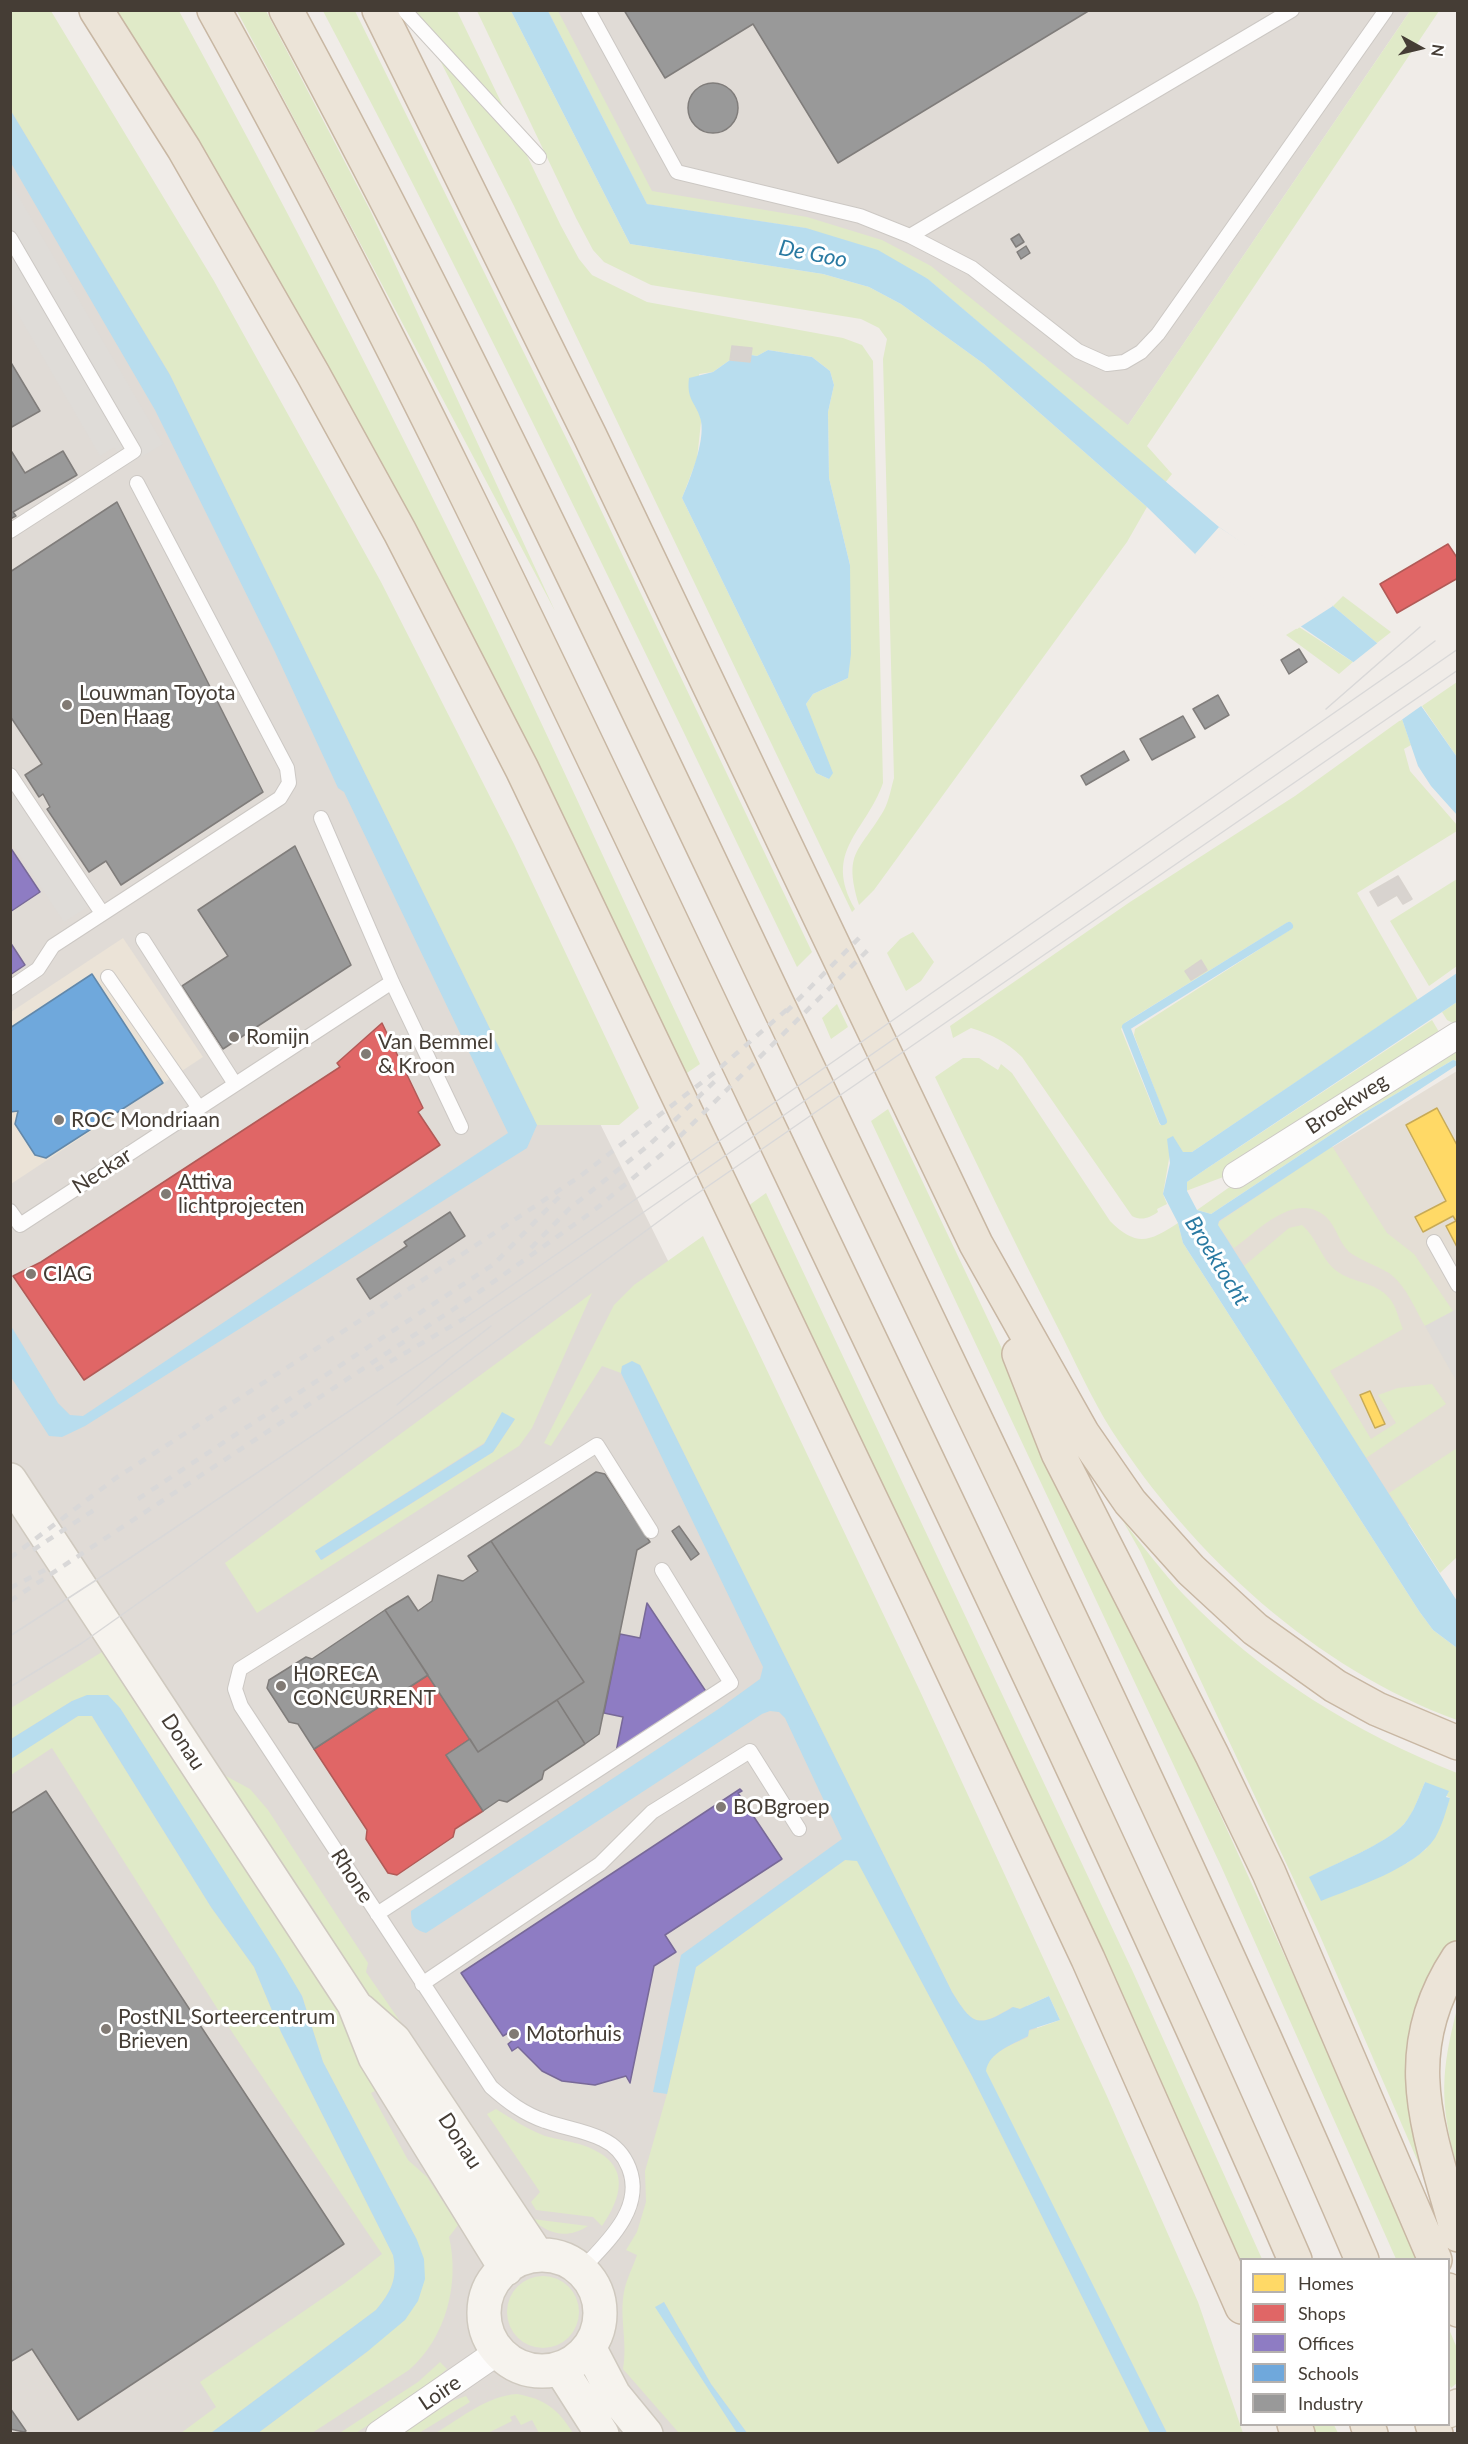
<!DOCTYPE html>
<style>
body{margin:0}
#map{position:relative;width:1468px;height:2444px;overflow:hidden;background:#f0ece8;font-family:Lato,sans-serif}
canvas{display:block}
.frame{position:absolute;inset:0;border:12px solid #453d35;pointer-events:none}
.legend{position:absolute;left:1240px;top:2258px;width:210px;height:168px;box-sizing:border-box;background:#fff;border:2px solid #b5b1ae;margin:0;padding:8px 10px;list-style:none;font-size:18px;color:#453d35}
.legend li{display:flex;align-items:center;gap:12px;height:30px}
.legend b{width:30px;border:2px solid #b5b1ae}
.north{position:absolute;left:1390px;top:18px;width:60px;height:60px;-webkit-text-stroke:4px #fff;paint-order:stroke;rotate:98deg;font-size:16px;font-weight:700;line-height:24px;text-align:center;color:#453d35}
.north::after{content:'';display:block;margin:auto;width:21px;height:27px;background:#453d35;clip-path:polygon(50% 0,100% 100%,50% 72%,0 100%)}
</style>
<div id="map">
<canvas width="1468" height="2444"></canvas>
<div class="frame"></div>
<ul class="legend">
<li><b style="height:16px;background:#ffd966"></b>Homes</li>
<li><b style="height:16px;background:#e06666"></b>Shops</li>
<li><b style="height:16px;background:#8e7cc3"></b>Offices</li>
<li><b style="height:16px;background:#6fa8dc"></b>Schools</li>
<li><b style="height:16px;background:#999"></b>Industry</li>
</ul>
<div class="north">N</div>
</div>
<script>
const ctx = document.querySelector('canvas').getContext('2d');
ctx.lineJoin = 'round';
function fillPath(path, color) {
  ctx.fillStyle = color;
  ctx.fill(path, 'evenodd');
}
function stroke(path, color, width, dash) {
  ctx.strokeStyle = color;
  ctx.lineWidth = width;
  ctx.lineCap = dash ? 'butt' : 'round';
  ctx.setLineDash(dash || []);
  ctx.stroke(path);
}
function drawText(font, color, halo, rows, align = 'center') {
  ctx.font = font + ' Lato,sans-serif';
  ctx.lineWidth = 6;
  ctx.setLineDash([]);
  ctx.textBaseline = 'middle';
  ctx.strokeStyle = halo;
  ctx.fillStyle = color;
  for (const [text, x, y, turn = 0] of rows) {
    ctx.save();
    ctx.translate(x, y);
    ctx.rotate((+turn || 0) * Math.PI / 180);
    ctx.textAlign = isNaN(turn) ? turn : align;
    if (halo) ctx.strokeText(text, 0, 0);
    ctx.fillText(text, 0, 0);
    ctx.restore();
  }
}
fillPath(new Path2D(`
 M1457,1071V1493L1395,1533L1205,1225Z`), '#e4ded5');
fillPath(new Path2D(`
 M548,11H1410L1118,440L928,279L806,228L647,204Z
 M10,54L395,710L908,1745L1222,2433H11Z`), '#e0dbd6');
fillPath(new Path2D(`
 M123,938L203,1057L11,1184V1012Z`), '#ebe3d7');
fillPath(new Path2D(`
 M11,11H51L214,281L381,582L514,844L639,1108L619,1125H537L170,375L11,111Z
 M113,11H179C273,183 364,358 451,535C537,709 617,888 700,1064L684,1075Z
 M237,11H266L370,210L555,611Z
 M323,11H355L578,462L812,952L797,967C642,646 489,325 323,11Z
 M415,11H457L561,226L579,259L592,275L647,302L843,338L862,345L873,361L883,783C866,832 822,851 855,909L852,912L514,206ZM732,346L752,348L751,355L757,356L768,350L812,357L830,371L834,385L828,412L829,478L850,565L848,678L813,694L806,704L829,779L816,773L682,498L697,459L701,422L699,374L713,372L730,360Z
 M477,11H511L630,244L823,274L869,287L901,304L984,364L1147,507L1127,542L874,890L859,905C843,851 859,853 884,810C889,801 891,788 894,778L883,359L887,339L879,328L861,319L651,285L604,262L593,250L576,218Z
 M548,11H558L652,191L807,217L882,240L931,266L1128,425L1410,11H1439L1147,446L1172,474L1165,483L928,279L806,228L647,204Z
 M1343,596L1391,632L1377,643L1333,606Z
 M1299,627L1353,662L1339,674L1286,635Z
 M1457,682V757L1422,706Z
 M1402,719L1411,745L1404,749L1410,771L1457,825V831L1357,893L1418,1000L1192,1152L1170,1153L1163,1194L1167,1204L1157,1209L1158,1212C1149,1218 1142,1221 1132,1216L1022,1057C1006,1041 992,1035 971,1028L953,1038L950,1026L1130,902L1295,796ZM1288,922L1292,923L1291,929L1135,1029L1134,1035L1167,1122L1160,1125L1121,1029L1126,1022Z
 M1457,879V966L1429,986L1390,921Z
 M913,932L934,962L921,981L906,991L887,953L900,939Z
 M1457,1002V1025L1447,1020L1442,1012Z
 M837,1004L848,1027L831,1039L822,1018Z
 M1432,1020L1442,1037L1226,1176L1186,1191L1187,1182L1206,1169Z
 M1457,1044V1065V1061L1453,1060L1362,1114L1211,1214L1197,1210L1268,1160Z
 M963,1058H979L998,1070L1001,1064L1012,1073L1110,1221C1137,1248 1150,1241 1178,1223L1183,1243L1419,1611L1433,1630L1457,1648V1720C1316,1669 1192,1555 1112,1431C1091,1398 1075,1361 1057,1326C1015,1244 975,1160 935,1077Z
 M888,1109L1141,1641L1307,2005L1419,2259H1396L1221,1866L871,1121Z
 M1332,1146L1387,1233L1414,1254L1453,1311L1425,1326C1415,1309 1406,1285 1389,1273C1377,1266 1363,1261 1352,1254C1339,1245 1337,1226 1325,1216C1294,1191 1258,1231 1234,1248L1218,1225L1219,1222Z
 M766,1193L1133,1972L1262,2259L1242,2260L1241,2272L748,1206Z
 M1302,1225C1316,1237 1320,1255 1332,1267C1349,1284 1375,1280 1390,1299C1396,1306 1399,1320 1403,1329L1330,1371L1371,1439L1396,1423L1378,1395L1398,1388L1432,1384L1446,1404L1366,1458L1244,1266L1289,1228Z
 M703,1236L919,1689L1106,2094L1198,2302L1243,2433H1167L985,2071C989,2052 1012,2045 1028,2037L1029,2031L1060,2020L1049,1996L1020,2009L1012,2007C978,2028 973,2026 952,1992L640,1365L622,1366L621,1373L602,1366L551,1446L544,1443L614,1305L634,1285Z
 M592,1293L532,1428L519,1446L257,1613L225,1563ZM515,1419L493,1452L322,1560L315,1551L484,1443Z
 M1457,1448V1557L1440,1573L1389,1493Z
 M1123,1521C1143,1546 1162,1572 1184,1595C1260,1674 1356,1733 1457,1773V1942L1440,1972L1428,2185L1317,1929L1140,1551ZM1425,1782L1450,1798L1426,1849L1407,1863L1321,1900L1310,1877C1334,1864 1387,1844 1404,1824C1414,1813 1419,1796 1425,1782Z
 M102,1652L344,2020L375,2091L371,2093L408,2160L427,2177L458,2225L449,2237C460,2283 446,2338 409,2370L312,2433H258L368,2351L417,2240L323,2062L302,1996L120,1708L72,1701L11,1739V1708Z
 M78,1716H92L211,1907L254,1967L281,2032L393,2255C398,2279 391,2292 376,2310L211,2433H181L216,2407L200,2382L345,2283L382,2254L234,2035L52,1748L11,1775L10,1759Z
 M224,1775L250,1789L268,1810L368,1963L366,1972L415,2043L365,1991L318,1922L321,1920Z
 M845,1860H857L972,2076L1150,2433H747L711,2384L664,2302L656,2307L737,2433H679L623,2369C628,2342 619,2318 624,2292C626,2280 633,2267 637,2255L626,2250L637,2232L646,2202L645,2171L667,2094L696,1967Z
 M1457,2009V2166C1439,2103 1441,2071 1457,2009Z
 M496,2109C512,2119 527,2129 545,2136C558,2140 572,2141 585,2146C629,2162 625,2193 602,2226L593,2217L536,2210L531,2202L540,2192L487,2114Z
 M532,2219L588,2226C568,2239 549,2235 532,2219Z
 M507 2312a36 36 0 1 1 72 0a36 36 0 1 1-72 0Z
 M1448,2327L1457,2348V2383L1451,2388L1448,2381Z
 M440,2362L447,2369L424,2389L356,2433L338,2434L418,2382Z
 M517,2394C545,2399 558,2409 573,2433H539L532,2420L521,2425L515,2415L510,2417L512,2421L488,2433H436C461,2418 487,2396 517,2394Z
 M466,2396L470,2402L419,2433H403L452,2401Z
 M1309,2425H1334L1338,2433H1313Z`), '#e0eac8');
fillPath(new Path2D(`
 M13,187L163,444L126,466L114,447L100,456L11,302L10,188Z
 M10,763L102,898L64,922L11,842Z
 M1457,1309V1382L1425,1326Z`), '#dfdcd8');
fillPath(new Path2D(`
 M511,11H548L647,204L806,228L878,250L928,279L1219,527L1333,606L1377,643L1457,757V815L1431,786L1418,766L1402,719L1353,662L1195,554L1147,507L984,364L901,304L869,287L823,274L630,244Z
 M11,111L170,375L537,1125L527,1148L85,1426L62,1437L49,1436L11,1377V1326L58,1403L70,1415L83,1416L508,1133L344,792L338,788L275,652L155,410L11,163Z
 M768,350L812,357L830,371L834,385L828,412L829,478L850,565L851,654L848,678L813,694L806,704L833,773L829,779L816,773L682,498C690,479 705,442 701,421C697,403 686,401 689,378L713,372L730,360L750,362L751,355L757,356Z
 M1457,973V1002L1206,1169L1187,1182V1191L1197,1210L1211,1214L1362,1114L1453,1060L1457,1061V1065L1219,1221L1218,1225L1457,1601V1648L1433,1630L1419,1611L1183,1243L1178,1223L1163,1194L1170,1163L1167,1139L1173,1136L1183,1152H1192Z
 M632,1361L640,1365L952,1992C973,2026 978,2028 1013,2007L1020,2009L1049,1996L1060,2020L1029,2030L1028,2036C1012,2045 989,2052 986,2071L1167,2433H1150L972,2076L857,1861L845,1860L696,1967L667,2094L653,2092L681,1955L842,1839L785,1718L779,1712L770,1711L762,1714L426,1933C413,1929 411,1925 411,1911L720,1708L760,1679L763,1667L621,1373L622,1366Z
 M502,1412L515,1419L493,1452L321,1560L315,1551L484,1444Z
 M87,1695H108L120,1708L279,1957L302,1996L323,2062L417,2240L424,2259L425,2279L418,2301L405,2320L368,2351L258,2433H211L376,2310C391,2292 398,2279 393,2255L281,2032L254,1967L211,1907L92,1716H78L11,1759V1739L72,1701Z
 M1425,1782L1449,1791L1446,1797L1450,1798C1446,1811 1442,1826 1435,1838C1414,1869 1355,1887 1321,1901L1309,1877C1334,1864 1386,1844 1404,1824C1414,1812 1419,1796 1425,1782Z
 M664,2302L711,2384L747,2433H737L655,2307Z`), '#b8ddee');
fillPath(new Path2D(`
 M1219,527L1323,596L1333,606L1297,629L1207,566L1195,554Z
 M1380,641L1424,704L1400,721L1351,664Z`), '#f0ece8');
const homes = new Path2D(`
 M1437,1108L1458,1147V1249L1446,1226L1456,1221L1453,1216L1423,1232L1415,1217L1446,1201L1406,1125Z
 M1370,1391L1385,1424L1375,1428L1360,1395Z`);
fillPath(homes, '#ffd966');
stroke(homes, '#c7aa57', 1.5);
const shops = new Path2D(`
 M1448,544L1458,559V578L1397,613L1380,584Z
 M382,1023L423,1108L418,1112L440,1145L84,1380L13,1276L41,1262L340,1067L337,1063Z
 M428,1675L470,1739L446,1755L483,1811L455,1829L453,1837L397,1875L388,1873L366,1839L367,1830L314,1749Z`);
fillPath(shops, '#e06666');
stroke(shops, '#b25a57', 1.5);
const offices = new Path2D(`
 M10,847L40,892L10,912Z
 M10,942L25,965L10,975Z
 M647,1603L707,1693L616,1752L623,1717L604,1713L620,1634L640,1638Z
 M740,1789L742,1791L738,1793L782,1859L665,1935L676,1952L654,1966L630,2083L626,2076L595,2085L562,2081L542,2071L518,2047L512,2051L508,2044L513,2040L508,2033L503,2036L461,1973Z`);
fillPath(offices, '#8e7cc3');
stroke(offices, '#786998', 1.5);
const schools = new Path2D(`
 M92,974L163,1083L46,1158L35,1155L15,1124L18,1111L10,1112V1028Z`);
fillPath(schools, '#6fa8dc');
stroke(schools, '#6288aa', 1.5);
const industry = new Path2D(`
 M624,10H1090L838,163L753,24L665,78Z
 M688 108a25 25 0 1 1 50 0a25 25 0 1 1-50 0Z
 M1019,234L1024,242L1016,247L1011,239Z
 M1026,246L1030,253L1021,259L1017,252Z
 M10,361L40,411L10,428Z
 M10,449L25,473L63,451L77,475L13,512L16,516L10,519Z
 M117,502L263,792L121,885L106,861L89,872L47,809L50,807L43,794L39,797L25,775L42,764L10,716V572Z
 M1299,649L1307,662L1289,674L1281,660Z
 M1218,695L1229,715L1205,729L1193,709Z
 M1183,716L1195,737L1152,760L1140,739Z
 M1124,751L1129,760L1086,785L1081,776Z
 M295,846L351,965L223,1049L182,986L228,956L198,910Z
 M450,1212L465,1236L370,1299L357,1279L407,1246L404,1242Z
 M596,1472L605,1474L650,1542L637,1550L599,1734L585,1744L557,1700L584,1682L491,1541Z
 M679,1526L699,1554L691,1560L672,1531Z
 M491,1541L584,1682L478,1752L385,1610L408,1596L418,1611L432,1601L438,1575L463,1581L478,1571L468,1556Z
 M385,1610L428,1675L314,1749L298,1724L289,1722L267,1688L269,1680L306,1657L312,1659Z
 M557,1700L585,1744L544,1771L542,1779L507,1802L499,1800L483,1811L446,1755L470,1739L478,1752Z
 M46,1791L344,2244L78,2420L32,2349L10,2362V1814Z
 M10,2408L26,2431L24,2432L10,2429Z`);
fillPath(industry, '#999');
stroke(industry, '#807d7b', 1.5);
stroke(new Path2D(`
 M1163,1121L1126,1027L1289,926`), '#b8ddee', 8);
const building = new Path2D(`
 M732,346L752,348L750,362L730,360Z
 M1398,876L1412,899L1403,904L1397,895L1378,906L1370,892Z
 M1201,960L1207,970L1191,980L1185,971Z`);
fillPath(building, '#d8d3cf');
stroke(building, '#d8d3ce', 1.5);
const service = new Path2D(`
 M404,10L539,157
 M588,10L677,172L860,216L910,236L972,268L1078,351L1107,364L1124,362L1141,352L1158,334L1386,10
 M910,236L1292,10
 M10,238L134,451L10,531
 M10,775L102,913
 M321,818L392,982L461,1127
 M143,940L235,1084
 M108,977L199,1108
 M10,988L38,969L53,946L280,798L289,783L287,768L137,483
 M10,1211L20,1225L392,982
 M1434,1242L1458,1285
 M377,1914L731,1683L662,1570
 M422,1984L600,1864L652,1812L750,1751L799,1829
 M581,2270C606,2243 645,2209 629,2168C624,2155 615,2145 602,2139C584,2130 564,2128 545,2121C524,2114 508,2102 491,2087L241,1706L235,1689L240,1669L597,1445L651,1531`);
const minor = new Path2D(`
 M1236,1175L1458,1035
 M379,2434L499,2351`);
const secondary = new Path2D(`
 M10,1480L354,2004L375,2057L506,2269
 M360,2010L394,2040L537,2255
 M484 2313a58 58 0 1 1 116 0a58 58 0 1 1-116 0Z
 M589,2347L614,2395L646,2434
 M560,2368L602,2434`);
const primary = new Path2D(`
 M1448,2411L1458,2406`);
const motorway = new Path2D(`
 M96,10L184,149L313,374L400,532L522,769L921,1604L1088,1959L1242,2307
 M214,10C411,365 582,734 756,1100C939,1485 1125,1868 1295,2260
 M286,10C481,370 653,743 829,1112C1010,1493 1196,1872 1362,2260
 M379,10L590,436L976,1244L1083,1434L1130,1502L1191,1570L1255,1629L1335,1686L1377,1709L1458,1743
 M1019,1354L1058,1453L1212,1755L1269,1873L1435,2260
 M1458,1958C1394,2055 1431,2135 1458,2235
 M1448,2290L1458,2310
 M1294,2424L1298,2434
 M1367,2424L1371,2434
 M1432,2424L1436,2434`);
stroke(service, '#ccc8c4', 16);
stroke(minor, '#ccc8c4', 28);
stroke(secondary, '#cfc9bf', 36);
stroke(primary, '#d2c7b5', 36);
stroke(motorway, '#c8b7a3', 36);
stroke(service, '#fdfcfc', 14);
stroke(minor, '#fdfcfc', 26);
stroke(secondary, '#f6f3ee', 33);
stroke(primary, '#f1ebe2', 33);
stroke(motorway, '#ece4d8', 33);
stroke(new Path2D(`
 M1326,709L1420,627
 M465,1318L1410,660L1435,641
 M397,1405L450,1358L491,1326
 M10,1636L127,1560L573,1261L1458,649
 M10,1687L82,1643L185,1570L685,1202L1458,670`), '#d9d8d8', 1.5);
stroke(new Path2D(`
 M786,1012L864,933
 M531,1248L569,1209L649,1145L715,1081
 M376,1370L465,1318
 M138,1499L494,1264L560,1196
 M33,1550L94,1510
 M10,1558L116,1478L449,1263L579,1177L714,1073L791,1006
 M10,1588L45,1570
 M10,1601L472,1297L592,1212L662,1154L871,947`), '#d9d8d8', 4.5, [8, 8]);
for (const [x, y, r, color] of [
 [67,705,6,"#817a74"],
 [234,1037,6,"#817a74"],
 [366,1054,6,"#817a74"],
 [59,1120,6,"#817a74"],
 [166,1194,6,"#817a74"],
 [31,1274,6,"#817a74"],
 [281,1686,6,"#817a74"],
 [721,1807,6,"#817a74"],
 [106,2029,6,"#817a74"],
 [514,2034,6,"#817a74"]
]) {
  const dot = new Path2D();
  dot.arc(x, y, r, 0, 2 * Math.PI);
  ctx.fillStyle = color;
  ctx.fill(dot);
  stroke(dot, '#fff', 2);
}
drawText('21px', '#453d35', '#fff', [
 ["Louwman Toyota",79,693],
 ["Den Haag",79,717],
 ["Romijn",246,1037],
 ["Van Bemmel",378,1042],
 ["& Kroon",378,1066],
 ["ROC Mondriaan",71,1120],
 ["Attiva",178,1182],
 ["lichtprojecten",178,1206],
 ["CIAG",43,1274],
 ["HORECA",293,1674],
 ["CONCURRENT",293,1698],
 ["BOBgroep",733,1807],
 ["PostNL Sorteercentrum",118,2017],
 ["Brieven",118,2041],
 ["Motorhuis",526,2034]
], 'left');
drawText('21px', '#453d35', '#fff', [
 ["Broekweg",1347,1104,-33],
 ["Neckar",102,1171,-33],
 ["Donau",183,1742,57],
 ["Rhone",352,1876,57],
 ["Donau",460,2141,57],
 ["Loire",440,2393,-34]
]);
drawText('italic 22px', '#2a7aa2', '#fff', [
 ["De Goo",813,254,11],
 ["Broektocht",1217,1261,58]
]);
</script>
